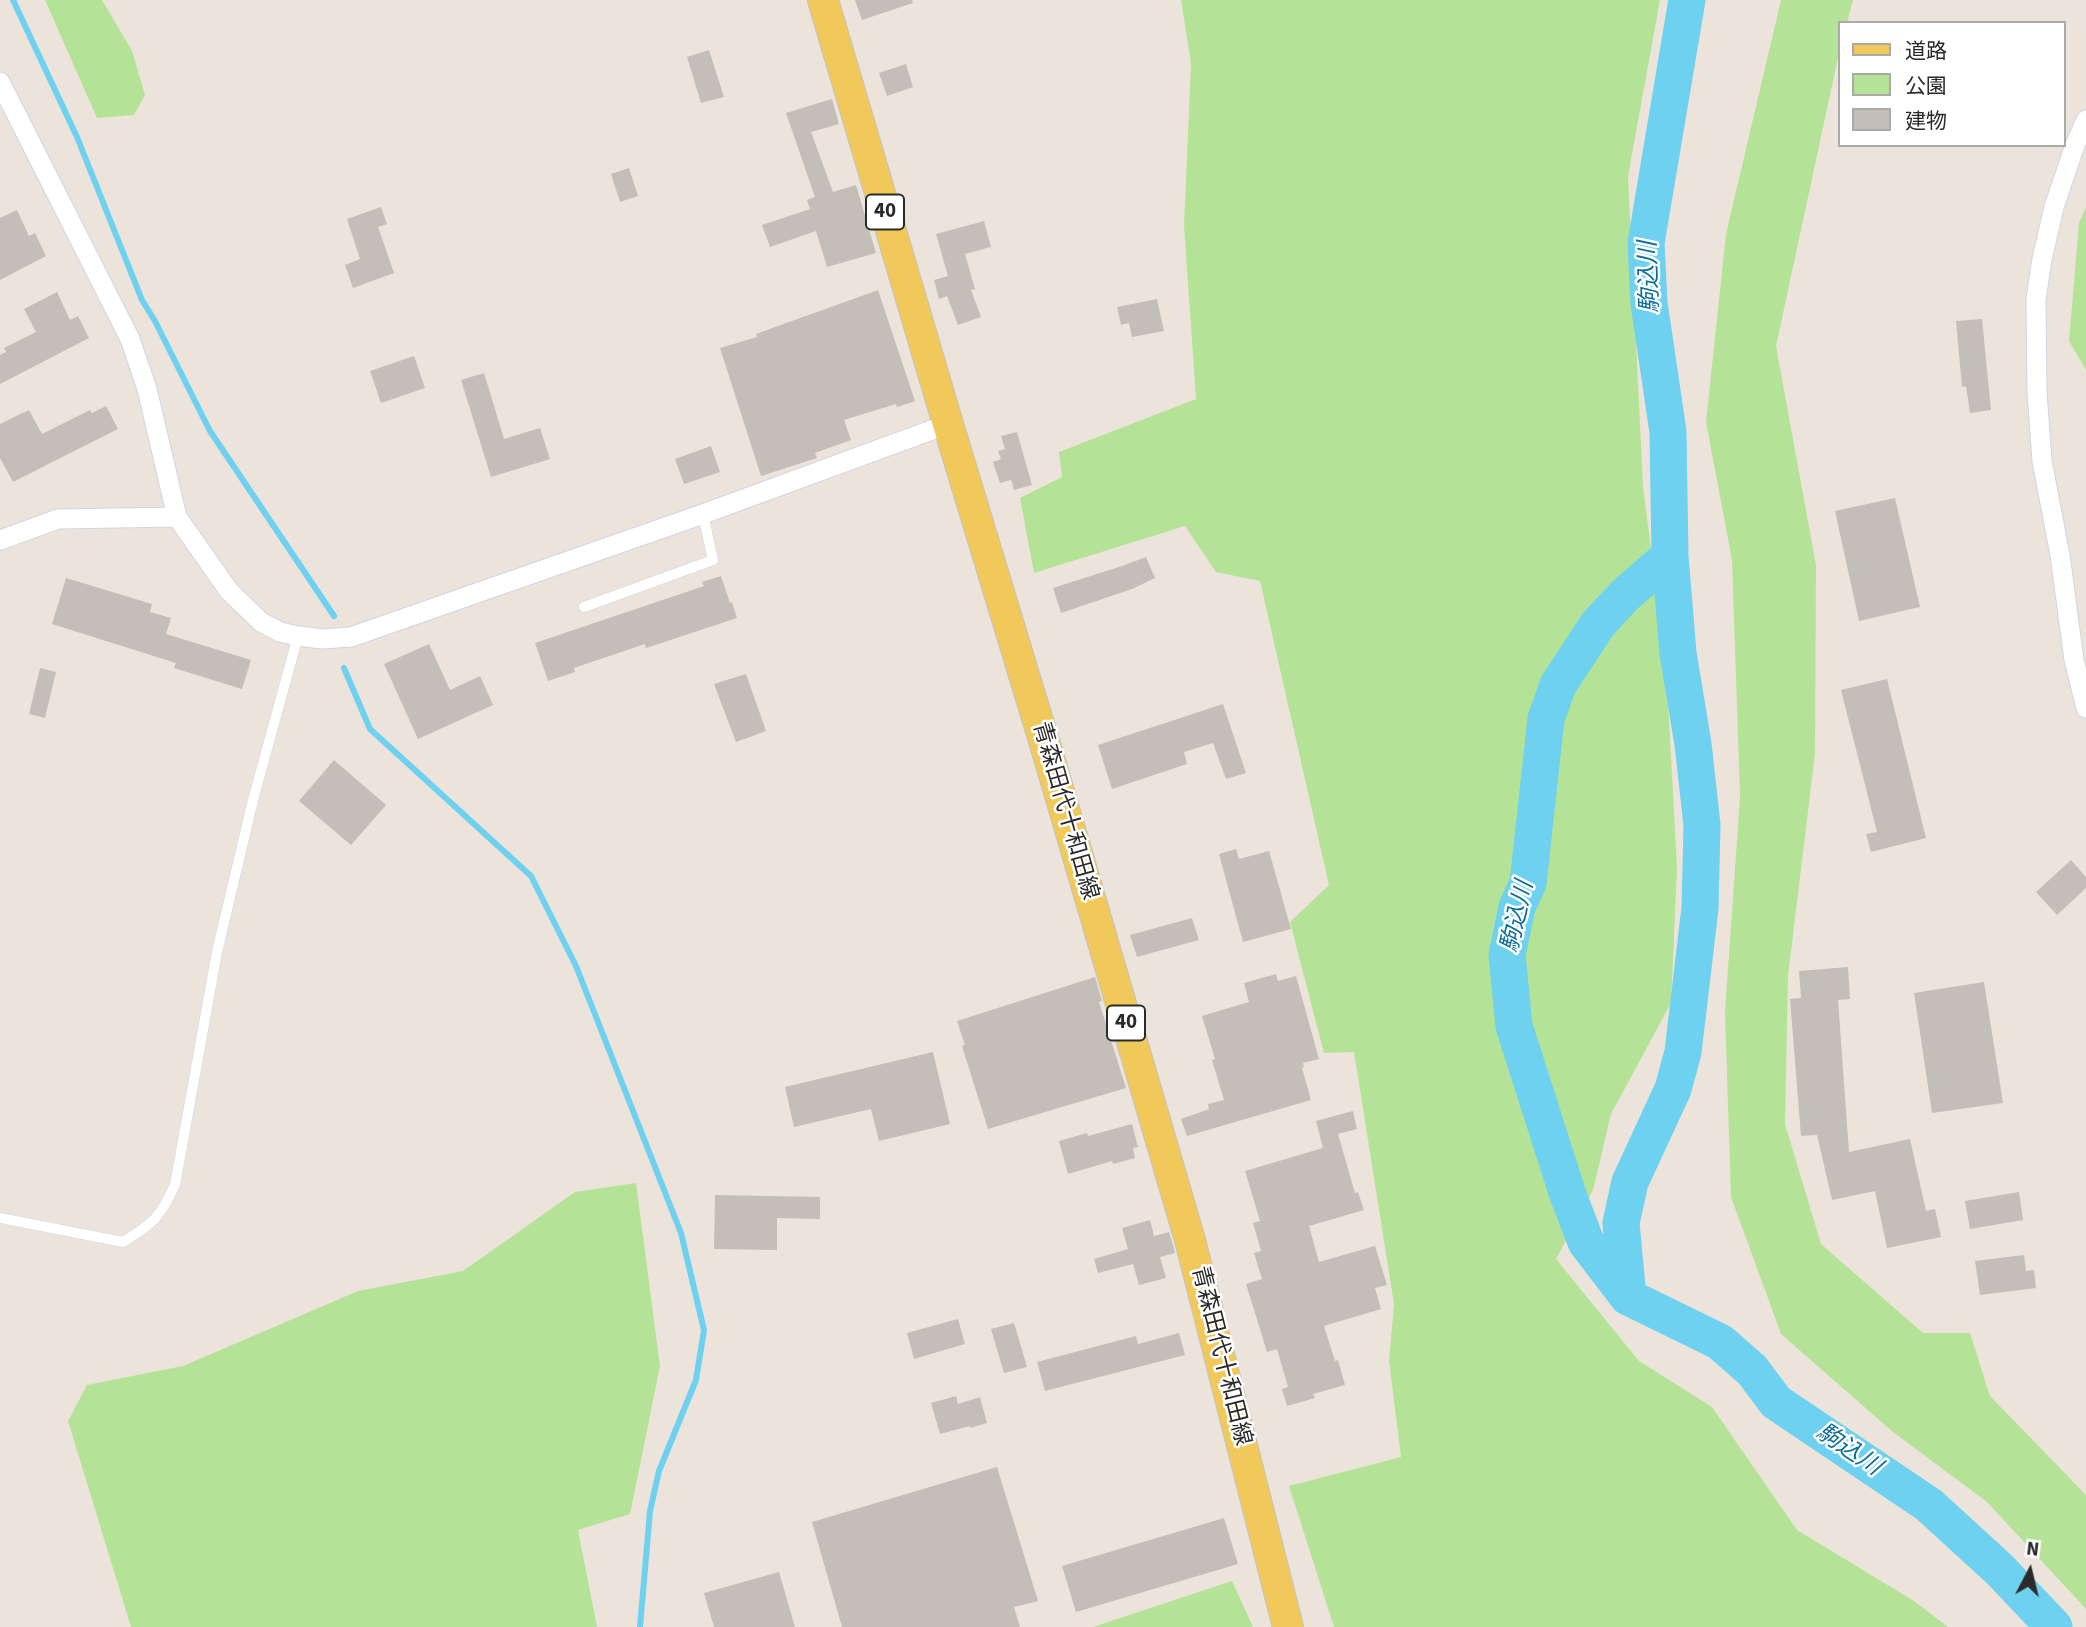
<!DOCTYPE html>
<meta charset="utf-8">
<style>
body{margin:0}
#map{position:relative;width:2086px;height:1627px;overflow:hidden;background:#ece4db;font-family:"Source Sans 3","Noto Sans JP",sans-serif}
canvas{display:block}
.legend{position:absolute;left:1838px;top:21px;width:228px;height:126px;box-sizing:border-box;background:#fff;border:2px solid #aaa;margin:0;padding:9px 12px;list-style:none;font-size:21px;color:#2a2a2a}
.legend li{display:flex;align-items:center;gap:14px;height:35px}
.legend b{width:35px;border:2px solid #aaa}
.north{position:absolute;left:1995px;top:1536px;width:70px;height:70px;-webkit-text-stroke:5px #fff;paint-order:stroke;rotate:7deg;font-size:19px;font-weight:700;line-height:28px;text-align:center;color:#2a2a2a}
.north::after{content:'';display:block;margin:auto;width:24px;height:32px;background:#2a2a2a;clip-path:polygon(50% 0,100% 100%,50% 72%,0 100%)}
</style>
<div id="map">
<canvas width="2086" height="1627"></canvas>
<ul class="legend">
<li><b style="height:9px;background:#f1c95b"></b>道路</li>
<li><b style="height:19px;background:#b4e397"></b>公園</li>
<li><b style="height:19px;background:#c4beb8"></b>建物</li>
</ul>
<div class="north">N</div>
</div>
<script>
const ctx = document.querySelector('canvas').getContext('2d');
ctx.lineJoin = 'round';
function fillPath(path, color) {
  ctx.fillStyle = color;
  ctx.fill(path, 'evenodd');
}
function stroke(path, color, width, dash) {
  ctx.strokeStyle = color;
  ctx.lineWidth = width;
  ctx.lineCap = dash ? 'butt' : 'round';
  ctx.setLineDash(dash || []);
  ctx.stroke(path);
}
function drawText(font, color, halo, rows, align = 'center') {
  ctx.font = font + ' "Source Sans 3","Noto Sans JP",sans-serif';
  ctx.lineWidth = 5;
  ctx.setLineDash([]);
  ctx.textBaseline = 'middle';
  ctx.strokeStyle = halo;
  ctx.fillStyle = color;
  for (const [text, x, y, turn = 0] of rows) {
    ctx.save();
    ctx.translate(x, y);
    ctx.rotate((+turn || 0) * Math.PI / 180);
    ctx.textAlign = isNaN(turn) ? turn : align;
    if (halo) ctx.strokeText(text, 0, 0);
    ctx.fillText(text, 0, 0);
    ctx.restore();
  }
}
fillPath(new Path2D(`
 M45,0H102L132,51L145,95L134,115L97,118Z
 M1181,0H1660L1628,176L1643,487L1666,663L1677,868L1671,1003L1611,1114L1593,1190L1556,1259L1639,1361L1712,1407L1797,1530L1914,1601L1948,1627H1334L1289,1486L1401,1457L1389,1361L1394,1304L1354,1052L1324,1053L1290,922L1329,885L1260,581L1216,572L1185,526L1034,573L1020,498L1062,477L1059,452L1196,399L1184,226L1191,64Z
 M1781,0H1853L1847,23H1839V53L1776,346L1816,565L1815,754L1788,976L1785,1124L1821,1244L1923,1333H1970L1990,1396L2086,1495V1609L1987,1502L1893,1432L1781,1334L1731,1197L1725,1012L1740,797L1732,560L1706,422L1726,234Z
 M2086,207V370L2069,341L2079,223Z
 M636,1183L660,1366L630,1514L578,1530L597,1627H131L68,1421L87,1385L183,1366L358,1291L463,1271L575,1192Z
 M1232,1581L1253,1627H1093Z`), '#b4e397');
stroke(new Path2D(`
 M13,0L77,137L142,300L155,321L210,431L334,616
 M344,668L370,729L531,876L576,966L681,1233L704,1330L696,1380L659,1471L650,1511L640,1627`), '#6dd1ef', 6);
stroke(new Path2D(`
 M1670,556L1625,595L1598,624L1558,685L1546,719L1528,883L1517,907L1507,955L1514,1026L1568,1195L1586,1242L1628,1297L1720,1342L1752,1370L1776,1402L1929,1505L2000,1570L2054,1627
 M1628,1297L1621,1223L1630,1182L1673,1089L1683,1052L1700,908L1702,825L1693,744L1678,653L1670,556L1668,432L1649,303L1646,243L1687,0`), '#6dd1ef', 37);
fillPath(new Path2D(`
 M855,0H912L913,3L862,20Z
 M709,50L724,97L701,103L687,57Z
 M906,64L913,87L887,96L879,73Z
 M832,99L839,124L811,132L833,192L856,185L876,253L827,267L816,231L770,247L762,225L810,209L807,200L815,197L786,113Z
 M629,168L638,196L620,202L611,174Z
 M381,207L387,224L378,227L394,273L353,288L345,265L360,259L347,219Z
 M17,210L29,236L35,233L46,256L0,280V218Z
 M984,221L991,247L965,254L975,289L971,290L981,317L958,325L947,296L939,299L934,280L948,276L936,234Z
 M878,290L915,401L897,407L896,404L844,420L851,440L815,453L817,458L761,476L720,348L757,337L756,334Z
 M57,292L70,320L78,316L89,338L0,384V355L6,352L4,348L36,332L24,309Z
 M1157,299L1164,331L1132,337L1129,323L1121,325L1117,307Z
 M1982,319L1991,410L1970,413L1966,386L1962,387L1956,321Z
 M414,356L425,388L381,403L370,371Z
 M484,373L504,439L540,428L550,459L491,477L461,380Z
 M106,406L118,429L13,482L0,458V424L29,410L42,434L90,410L92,413Z
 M1017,432L1032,485L1014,490L1011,480L1000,483L993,462L1001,459L998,451L1005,449L1001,436Z
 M711,446L720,472L684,484L675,459Z
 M1895,498L1920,607L1859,621L1835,511Z
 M1146,557L1155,578L1132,589L1061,613L1053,588L1122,566Z
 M721,576L730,603L732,602L737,618L646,648L645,644L574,668L575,672L548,681L535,643L704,586L702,582Z
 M66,578L152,604L150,612L171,618L166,634L251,660L242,689L174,668L176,663L52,624Z
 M429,644L450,690L480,676L493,705L418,739L384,664Z
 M40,668L56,672L45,718L29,714Z
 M746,674L766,731L736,742L714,684Z
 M1887,679L1926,838L1871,852L1866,834L1877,832L1841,690Z
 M1223,704L1246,773L1226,779L1213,743L1184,752L1187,764L1112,789L1098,745Z
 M334,760L386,805L351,845L299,801Z
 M1236,849L1239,859L1269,851L1291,929L1243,942L1219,854Z
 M2071,860L2086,877V888L2057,915L2036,892Z
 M1192,918L1199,940L1137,957L1130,935Z
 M1848,967L1850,999L1838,1000L1849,1152L1910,1139L1926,1211L1935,1209L1941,1237L1887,1248L1875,1191L1832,1200L1817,1135L1801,1136L1790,999L1801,998L1799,971Z
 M1276,974L1278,981L1296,976L1319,1059L1303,1063L1304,1067L1302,1068L1311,1100L1187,1136L1181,1119L1209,1109L1208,1104L1224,1100L1212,1060L1215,1059L1202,1016L1249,1002L1244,983Z
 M1095,977L1102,1001L1099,1002L1126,1088L988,1129L962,1046L965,1045L957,1021Z
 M1984,982L2003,1103L1932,1113L1914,993Z
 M933,1052L950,1124L879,1141L871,1109L794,1127L785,1087Z
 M1353,1111L1357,1129L1338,1134L1355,1193L1358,1192L1364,1210L1309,1226L1319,1262L1375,1246L1387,1285L1375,1288L1381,1309L1324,1326L1335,1361L1338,1360L1345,1385L1313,1394L1315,1398L1287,1406L1282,1389L1288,1387L1277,1349L1267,1352L1246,1284L1262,1279L1254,1253L1261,1251L1253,1223L1260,1221L1245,1171L1323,1148L1316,1121Z
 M1132,1124L1138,1147L1133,1148L1135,1158L1113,1164L1112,1161L1068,1174L1059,1141L1087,1133L1088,1136Z
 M2019,1192L2023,1220L1970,1229L1965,1201Z
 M715,1195L820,1197V1219L777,1218V1250L714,1249Z
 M1150,1220L1154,1236L1169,1232L1173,1245L1175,1253L1160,1257L1166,1278L1139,1285L1133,1264L1098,1273L1094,1259L1128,1249L1122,1228Z
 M2024,1255L2026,1271L2034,1270L2036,1288L1980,1295L1975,1261Z
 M958,1319L965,1344L914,1359L907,1333Z
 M1014,1323L1027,1367L1004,1373L991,1329Z
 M1179,1333L1185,1355L1045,1391L1037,1362L1136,1336L1138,1344Z
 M956,1396L958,1404L980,1397L987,1423L970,1428V1426L940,1434L931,1403Z
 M997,1467L1038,1601L1014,1607L1020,1627H842L812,1522Z
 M1224,1518L1238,1564L1076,1612L1062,1566Z
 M779,1572L795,1627H714L704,1593Z`), '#c4beb8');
const lane = new Path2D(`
 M584,607L713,560L703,514
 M0,1218L123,1242C154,1223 160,1217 175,1185L217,952L253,800L298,636`);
const street = new Path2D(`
 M0,82L130,339L147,389L177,517L229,591L261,622L280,632L298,636L322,639L351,637L703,514L948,424
 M2086,120L2075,145L2054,207L2042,259L2036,300L2037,392L2042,461L2060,555L2074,660L2086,708
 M0,540L58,519L177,517`);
const primary = new Path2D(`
 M823,0L948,424L1048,754L1190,1240L1288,1627`);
stroke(lane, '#d1d5e3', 11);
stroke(street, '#d1d5e3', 21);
stroke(primary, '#c3c3c3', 32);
stroke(lane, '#fff', 10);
stroke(street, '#fff', 19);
stroke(primary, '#f1c95b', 30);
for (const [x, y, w] of [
 [885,212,38],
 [1126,1023,38]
]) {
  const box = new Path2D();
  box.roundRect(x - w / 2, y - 17.5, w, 35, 5);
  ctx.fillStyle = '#fff';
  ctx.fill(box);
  stroke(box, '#2a2a2a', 2);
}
drawText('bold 21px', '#2a2a2a', null, [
 ["40",885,212],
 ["40",1126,1023]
]);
drawText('23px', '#2a2a2a', '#fff', [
 ["青森田代十和田線",1064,811,74],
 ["青森田代十和田線",1220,1356,76]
]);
drawText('italic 24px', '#0d6e9a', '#fff', [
 ["駒込川",1651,277,-92],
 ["駒込川",1519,917,-77],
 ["駒込川",1848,1451,34]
]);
</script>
